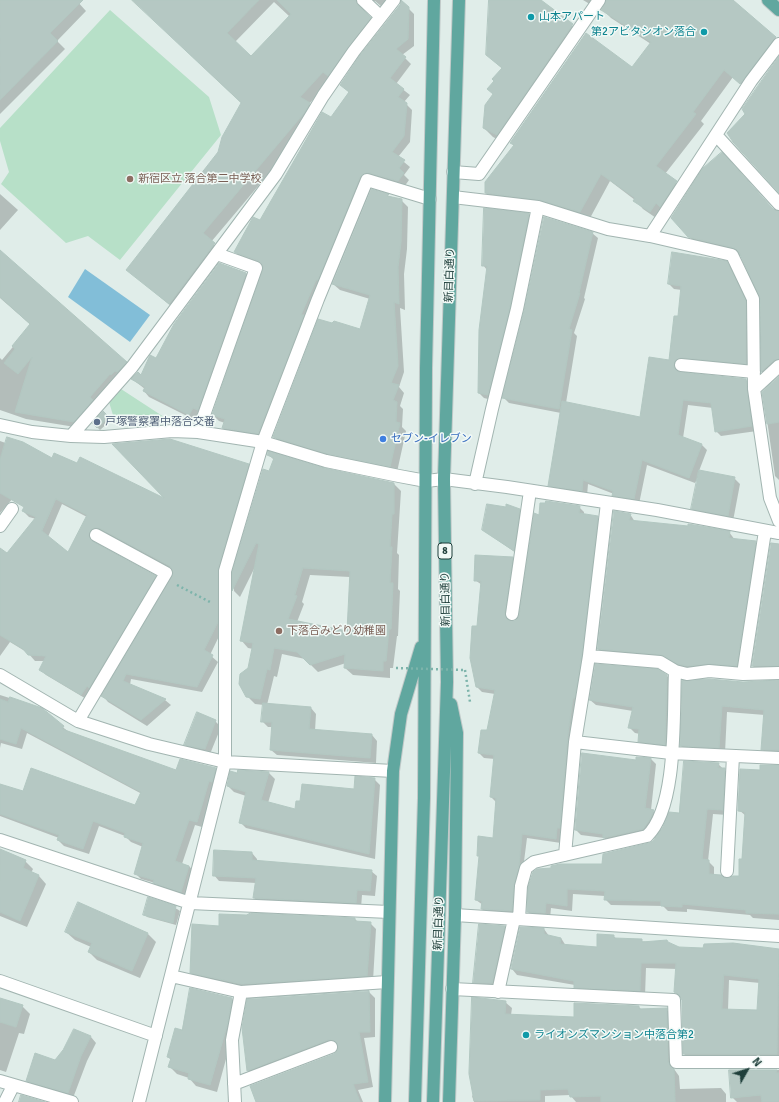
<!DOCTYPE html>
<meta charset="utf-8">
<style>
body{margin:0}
#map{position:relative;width:779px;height:1102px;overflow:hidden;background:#e0ede9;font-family:Signika,sans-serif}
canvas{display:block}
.north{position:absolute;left:727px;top:1050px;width:40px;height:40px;-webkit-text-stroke:3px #f1f9f6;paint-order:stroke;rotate:51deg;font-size:11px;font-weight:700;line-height:16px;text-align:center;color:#1f3f3b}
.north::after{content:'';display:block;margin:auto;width:14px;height:18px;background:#1f3f3b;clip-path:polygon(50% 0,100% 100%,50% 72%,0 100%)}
</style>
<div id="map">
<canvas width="779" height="1102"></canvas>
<div class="north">N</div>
</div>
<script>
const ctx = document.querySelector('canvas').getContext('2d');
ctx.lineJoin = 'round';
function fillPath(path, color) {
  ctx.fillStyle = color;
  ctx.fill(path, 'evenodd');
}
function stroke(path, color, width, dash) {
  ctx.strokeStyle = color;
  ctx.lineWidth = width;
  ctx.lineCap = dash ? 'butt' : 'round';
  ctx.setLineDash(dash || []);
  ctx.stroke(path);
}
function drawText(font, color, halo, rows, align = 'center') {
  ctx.font = font + ' Signika,"Noto Sans JP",sans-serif';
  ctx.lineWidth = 3;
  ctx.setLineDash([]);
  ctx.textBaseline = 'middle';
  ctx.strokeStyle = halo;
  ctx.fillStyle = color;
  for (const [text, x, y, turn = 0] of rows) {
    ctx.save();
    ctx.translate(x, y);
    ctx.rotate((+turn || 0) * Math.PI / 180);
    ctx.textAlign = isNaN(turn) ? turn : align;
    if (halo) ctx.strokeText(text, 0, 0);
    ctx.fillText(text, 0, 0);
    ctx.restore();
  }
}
fillPath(new Path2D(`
 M110,10L209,97L221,135L120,260L88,236L66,243L1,184L9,172L0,141V128Z
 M121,389L167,419L116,425L109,402Z`), '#b7e0c8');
fillPath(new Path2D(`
 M85,269L150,315L130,342L68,297Z`), '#82bed8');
fillPath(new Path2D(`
 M0,0H76L86,11L57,41L65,49L0,114Z
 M133,0H399L401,2L397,3L389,13L375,1L366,4L364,12L379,27L309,104L318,113L313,121L211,242L223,253L178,312L128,270L219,152L242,103ZM274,2L289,16L251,58L235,42Z
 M491,0H540L581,33L505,143L493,137L484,128L503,69L487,55Z
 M583,0H732L779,43L749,92L733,77L701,121L704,124L665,174L685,190L659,220L643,209L635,200L610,181L589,220L494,201L486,193L514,146L511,142L632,69L651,44L611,18L603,10L607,2H604L598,9Z
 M402,2L414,14V46L402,55L411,64L396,84L410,95L404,102L412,110L410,142L398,157L410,167L404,175L409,180L404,187L369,180L264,439L229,434L223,428L225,423L219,421L213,415L264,266L241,258L235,252L260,222L349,92L341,85Z
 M372,190L401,200L408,207L407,249L404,274L405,310L400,308L404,372L399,387L404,393L400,406L403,409L402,427L406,431L397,472L335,460L281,443L274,437L361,330L370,299L340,290L333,284Z
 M0,194L18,210L0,230Z
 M774,210L779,212V372L770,379L762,372L761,296L741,256L697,245L689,236Z
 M529,214L533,219L492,400L484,398L479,393L487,270L483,265Z
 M592,233L598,238L584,298L585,299L574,333L577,336L566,403L641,419L670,361L679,317L682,290L674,289L669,284L673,253L726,262L732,268L750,307L751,368L680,365L678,371L680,373L746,380L751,385L757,431L721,436L716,431L713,408L688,405L683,438L702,445L707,450L699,471L734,478L740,484L733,521L698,514L692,508L699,476L695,483L647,465L639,504L619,500L614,494L588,484L587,496L555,491L549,485L561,413L509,403L504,398Z
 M0,251L133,370L81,428L26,419L0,410V358L2,360L31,325L0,298Z
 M220,264L246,273L251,279L203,415L198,413L195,420L149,397L144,391L145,389L132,379L141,376L156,359Z
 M779,378V480L775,476L763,392Z
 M103,412L111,420L100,430L93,423Z
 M0,441L167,501L248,465L254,471L223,575V628L210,655L218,662L202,692L131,679L130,685L165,700L171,705L147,726L108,702L103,696L175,573L103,533L95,538L94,542L155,577L161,582L88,700L46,675L40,669L45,661H35L28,653L10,642L0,656V555H7L36,519L29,517L23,511L43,464L0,513ZM62,504L87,517L68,554L48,537Z
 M268,454L324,469L394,484L401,491L397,553L399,555L398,589L400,591L398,636H397L393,668H390V678L353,675L345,668L346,663L318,672L305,659L282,654L277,677L274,676L267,705L311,708L316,714L315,731L372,735L377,741L376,763L277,755L271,750L273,727H268L262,721L264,705L255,704L247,696L253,649L248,648L241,640L255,567L240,597L234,591V572L274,460ZM310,575L350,577L348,632L297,622L304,604L302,602Z
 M579,507L584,512V515L597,517L602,522L561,843L527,838L517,916L487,914L482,909L483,905L476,900L480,858L478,855L494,839L496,802L491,797L495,759L484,758L479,753L488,732L495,694L482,692L477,687L478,627L482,585L475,580L512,558L517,563L509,619L510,621L516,622L520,615L540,516Z
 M519,509L525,515L519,555L483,530Z
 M630,514L635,522L729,532L735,540L755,542L761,548L742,671L685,669L668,660L604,654L598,649Z
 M772,543L779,544V672H758L753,666Z
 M667,676L672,682L670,750L644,747L639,741L640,734L635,733L630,728L633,711L596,705L590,700Z
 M743,682H779V756L768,755L762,749L765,715L727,712L725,753L687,751L681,746Z
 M0,695L35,706L69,732L176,771L215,769L221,775L202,827L195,825L182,864L189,866L194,872L187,897L160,888L155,883L141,879L135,873L143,847L131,842L125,836L99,826L89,854L64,846L58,840L59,838L0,816V785L23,793L136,807L142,794L27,733L22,749L1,743L0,748Z
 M215,721L221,727L210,754L190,750L185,744Z
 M651,759L656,764L651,810L659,816L648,834L609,843L604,838L581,835L576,830L637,762Z
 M718,764L730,775L728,815L713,814L708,861L714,867V875L726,880L740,878L746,816L739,810L761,771L779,766V920L753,918L750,915L687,909V912L668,911L663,906L611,905L605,899V896L573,894L572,911L551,908L550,919L534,917L528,912L603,865L653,842L680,814Z
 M269,773L275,779L268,803L296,810L355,790L374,779L380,785L375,859L246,828L240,822L246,796L234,792L228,786L237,774Z
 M0,851L25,861L33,869L31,873L39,876L46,884L27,927L0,916Z
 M252,853L257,859V861L371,871L377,876L375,896L362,895L361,908L260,903L254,898L256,883L219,881L214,875Z
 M149,898L177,909L180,911L176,925L147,917L144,914Z
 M355,919L358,922L370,923L376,929L373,981L248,990L197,978L191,972L220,927Z
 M504,927L510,932L498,989L479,988L474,982Z
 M544,929L549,936L561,938L566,946L598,948L613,936L617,939L670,944L679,948L704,949L733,944L779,950V1060H690L684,1054L682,999L675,992L677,969L646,968L645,996L581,993L575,985L517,975L512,969ZM729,980L760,983L758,1011L728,1010Z
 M66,932L148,934L156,942L140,978L97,960L89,952L91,947L75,940Z
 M369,992L375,998V1037L364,1038L373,1087L358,1090L363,1102H257L334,1055L339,1049V1046L335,1045L254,1076L248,1070Z
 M232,999L239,1006L234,1030L217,1092L196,1086L189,1078L177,1074L170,1067L171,1060L168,1057L183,1031Z
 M505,1002L512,1008L511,1015L575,1018L639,1007L642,1010L666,1009L672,1016L674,1069L679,1076L680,1089L721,1088L726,1094V1102H576L570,1095L545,1096V1102H474L472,1096L474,1094Z
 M22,1006L30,1014L24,1034L19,1033L6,1072L0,1070V1007Z
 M74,1030L91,1037L96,1043L87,1061L73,1098L33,1086L27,1080L56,1062L64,1051Z
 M730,1070H779V1102H737L732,1097Z`), '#0003');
const building = new Path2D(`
 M0,0H83L50,33L58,41L0,100Z
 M132,0H259L227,33L251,56L291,14L277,0H356L358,5L371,18L328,76L323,72L300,97L310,103L305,112L203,233L215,243L169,304L126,270L218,152L222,137L241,103Z
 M401,0L409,7L408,39L396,49L406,57L390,78L404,89L398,97L407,103L404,136L392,152L405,160L399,168L404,173L398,181L369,173L363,174L360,177L318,280H316L301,315H304L258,434L222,428L225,419L212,415L263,267L259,261L234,252L253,217L260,220L322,112L331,117L349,92L340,85L360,55L400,5Z
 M489,0H541L573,24L497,135L483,128L485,105L493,94L487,89L494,81L492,79L502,68L486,55Z
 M606,0H733L776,37L740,84L724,70L693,112L696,114L656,166L677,181L660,207L656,203L650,212L633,201L635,198L601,174L580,212L539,200L485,193V182L514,145L510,143L586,33L632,67L651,42L601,10Z
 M779,56V193L733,142L727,133L745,114L742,109Z
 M722,152L773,209L779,211V359L774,360L761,372L760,299L739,252L734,248L688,237L671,218L702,169Z
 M371,189L389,194L387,196L402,199L401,242L398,267L399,304L394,302L398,366L391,383L399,385L393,400L397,402L396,422L400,423L390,467L328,454L273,437L318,319L332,323L334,321L360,329L370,295L332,284Z
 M484,208L529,213L510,307L488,395L478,393L479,330L487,266H482Z
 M544,217L593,232L579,293H580L569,329L572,330L559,409L502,398L524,311Z
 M0,250L127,362L117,372L115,371L111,375L110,374L90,397L93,400L74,422L15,412L32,357L18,374L4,363L15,349L12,346L30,324L0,297Z
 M672,252L727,261L746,301V364L681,358L675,361L674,368L680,372L746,379L752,426L715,432L711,403L683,400L678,435L702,444L689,478L642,460L634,499L612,496L613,491L583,480L582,491L548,486L562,401L640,417L649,357L669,360L674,316H678L681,286L668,284Z
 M219,263L246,273L198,410L193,408L189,415L143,391L145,387L131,379L138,372L141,375L150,355L156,358L174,324Z
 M779,376V422L767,424L762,392Z
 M103,411L109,417L97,428L92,423Z
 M7,437L23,442L52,458L54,453L77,463L80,457L164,498L112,444L170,439L249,464L218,569V622L204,650L213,655L197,687L126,674L123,681L166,699L141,720L101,696L173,573L170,566L99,528H95L90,531L89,536L92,541L156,576L89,688L87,686L81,695L39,670L46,656L28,655L23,649L0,635V548L7,553L36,517L22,511L24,507L0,493V460ZM56,499L87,515L68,552L42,531Z
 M268,451L324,468L394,483V514H392L390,547H392L390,583H393L391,629H389L386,661H383V671L344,668L345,654L310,665L297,652L274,648L270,670L267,669L260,699L246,697L239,684L240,674L248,668L253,643L240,641L259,544L256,543L232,591V572L263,469L269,471L274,458L267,455ZM303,568L350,571L347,631L288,619L297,596L295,595Z
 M699,470L735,477L728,516L691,509Z
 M546,501L580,506L579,513L598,516L582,655L575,698H573L568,734L560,828H557L556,839L522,834L519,867L514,885L512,911L481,909L482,901L475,900L479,856H477L478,836L493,838L496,798L490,797L494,755L478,753L481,730H487L495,690L476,687L470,658L472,626H477L481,581H474L475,555L513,557L505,613L508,620L515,621L519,615L534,513L539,515L540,503H545Z
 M487,504L506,507V504L520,509L514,551L482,530Z
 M614,511L631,514L629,520L678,525L688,526V524L730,531L729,538L756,541L737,666L709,664L687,666L678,664L661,655L597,649Z
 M771,543L779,544V666H752Z
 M595,664L658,669L667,675L665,745L638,742L639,729L628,728L633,707L589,700Z
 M709,679L743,682L779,680V750H761L764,710L722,706L719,748L680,746L682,681Z
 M10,697L42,708L64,726L62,729L176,770L180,759L216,768L212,782L209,781L197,822L189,820L175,861L189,866L181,892L153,883L154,880L134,874L143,843L124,837L125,833L93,821L83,849L57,840L59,835L0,814V784L23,791L31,768L135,805L141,792L21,728L16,744L0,739V699L8,702Z
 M263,703L311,707L309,729L372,734L370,758L270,750L272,722H261Z
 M197,712L216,720L205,749L184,745Z
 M582,753L636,760V757L651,758L645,808L654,810L650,819L643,829L603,838V834L575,830Z
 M684,761L719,763L718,768H725L723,810L707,809L702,859L709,860V874L721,875L727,878L733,876H739V859H742L745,812L738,811L740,769L760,770V765H779V914L746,913V910L682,904V907L661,906V901L604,900L605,891L567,889V906L546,903L545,913L527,912L528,887L533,872L537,869L551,868V866L560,864H602L603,854L649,843L653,841L663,827L669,812L679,813Z
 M238,770L269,772L261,800L295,809L296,801H300L302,784L354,789L355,776L375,778L369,854L239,823L246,792L227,786L230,771L237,773Z
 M0,849L26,860L23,868L39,875L20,921L0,912Z
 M214,850L252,852V860L372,870L370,891L357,890L356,903L253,898L256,878L213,876Z
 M148,897L176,906L173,923L143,915Z
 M78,902L148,933L132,971L88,952L92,943L65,932Z
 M251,913L355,918V921L371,922L367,976L242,984L190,973L192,924L219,926V914L246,915Z
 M479,924L505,926L492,983H473Z
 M520,927L544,928V934L561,938L560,944L597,947V934L614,935V938L642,939V942L667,940L668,942L679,947L703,948L704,944L733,943L779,949L777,1054H683L682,1000L678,994L674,992L676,963H641L640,991L574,988V981L511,969ZM724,975L759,979L757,1010L722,1009Z
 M190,988L232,998L228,1022L210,1085L188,1079L189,1073L168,1067L171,1058L167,1057L175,1028L182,1030Z
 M369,991L370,1032H359L368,1082L353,1084L360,1102H256L250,1086L334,1054L338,1048L335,1041L328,1040L247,1071L242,1028L247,999Z
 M472,997L506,1001L505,1014L574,1017V1003L639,1006V1009L667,1008L668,1062L674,1069L675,1102H601V1096L570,1097L568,1089L540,1090V1100L474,1101L469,1074Z
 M0,998L23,1005L16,1027L0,1022Z
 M74,1029L91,1036L81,1056L68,1093L26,1081L35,1053L55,1060L63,1050Z
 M729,1070H777L776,1073H779V1102H762L761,1095L731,1098Z
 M21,1095L45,1102H19Z`);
fillPath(building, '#b5c8c3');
stroke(building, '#b2c7c1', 1);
const minor = new Path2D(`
 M363,0L380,16
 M716,135L779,204
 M453,172L479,174L599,0
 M453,197L538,207L608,229L650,236L732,255L753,299L754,389L770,498L779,521
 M650,236L751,81L779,44
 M681,365L754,372
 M754,389L779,366
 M0,425L32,432L71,436L104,437L172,431L198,432L263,442L326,461L399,476L426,481L444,479L507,487L657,510L779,533
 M198,432L256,268L217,254
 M71,436L132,367L276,174L323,96L354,51L394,0
 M475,484L492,409L517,309L538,207
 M0,526L12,509
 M512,614L530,491
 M589,656L660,662L675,671L687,674L709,671L743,674L779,673
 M743,674L765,531
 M0,675L78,721L149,744L225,762L393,771
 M78,721L166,573L96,535
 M575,742L671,753L779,758
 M0,840L190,903L389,912
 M565,855L575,742L589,656L607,503
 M727,871L733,756
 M455,915L779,936
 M519,919L521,886L526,868L534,862L647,836C678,807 673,713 675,671
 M171,976L241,992L387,982
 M0,981L156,1036
 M452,989L674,1000L676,1062H779
 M498,992L514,919
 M0,1081L72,1102
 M234,1084L331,1047
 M5,1102L13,1086
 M139,1102L225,762V571L263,442L318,299L367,180L430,199
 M235,1102L232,1040L241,992`);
const major = new Path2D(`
 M768,0L779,10
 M385,1102L393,771L401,714L421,647
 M415,1102L424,798L426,368L434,0
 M433,1102L447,682L444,479L459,0
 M449,1102L455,915L457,733L451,704`);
stroke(minor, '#a2b5b1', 14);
stroke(major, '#c0c9c8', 14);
stroke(new Path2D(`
 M177,585L210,602
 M465,670L470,702`), '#7db4ab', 2.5, [2, 3]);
stroke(minor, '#fff', 12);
stroke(major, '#60a79f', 12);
stroke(new Path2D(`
 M396,668L465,670`), '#7db4ab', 2.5, [2, 3]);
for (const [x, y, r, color] of [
 [531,17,4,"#0f9aa8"],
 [704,32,4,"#0f9aa8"],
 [130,179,4,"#8d6e63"],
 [97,422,4,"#5c6f8a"],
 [383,439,4,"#3f7fe0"],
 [279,631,4,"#8d6e63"],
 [526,1035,4,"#0f9aa8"]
]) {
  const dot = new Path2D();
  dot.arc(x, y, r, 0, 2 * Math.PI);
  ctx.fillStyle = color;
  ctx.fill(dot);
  stroke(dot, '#f1f9f6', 1.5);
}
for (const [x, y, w] of [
 [445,551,14]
]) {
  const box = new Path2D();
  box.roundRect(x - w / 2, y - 8, w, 16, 3);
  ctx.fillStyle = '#f1f9f6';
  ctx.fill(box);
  stroke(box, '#1f3f3b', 1);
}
drawText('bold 10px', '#1f3f3b', null, [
 ["8",445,551]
]);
drawText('11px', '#0d838f', '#f1f9f6', [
 ["山本アパート",539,17],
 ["第2アビタシオン落合",696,32,"right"],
 ["ライオンズマンション中落合第2",534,1035]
], 'left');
drawText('11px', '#785e54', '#f1f9f6', [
 ["新宿区立 落合第二中学校",138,179],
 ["下落合みどり幼稚園",287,631]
], 'left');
drawText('11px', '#1f3f3b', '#f1f9f6', [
 ["新目白通り",450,275,-88],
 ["新目白通り",446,599,-91],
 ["新目白通り",439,923,-88]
]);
drawText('11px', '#4e5e75', '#f1f9f6', [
 ["戸塚警察署中落合交番",105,422]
], 'left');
drawText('11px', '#366cbe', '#f1f9f6', [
 ["セブン-イレブン",391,439]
], 'left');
</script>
